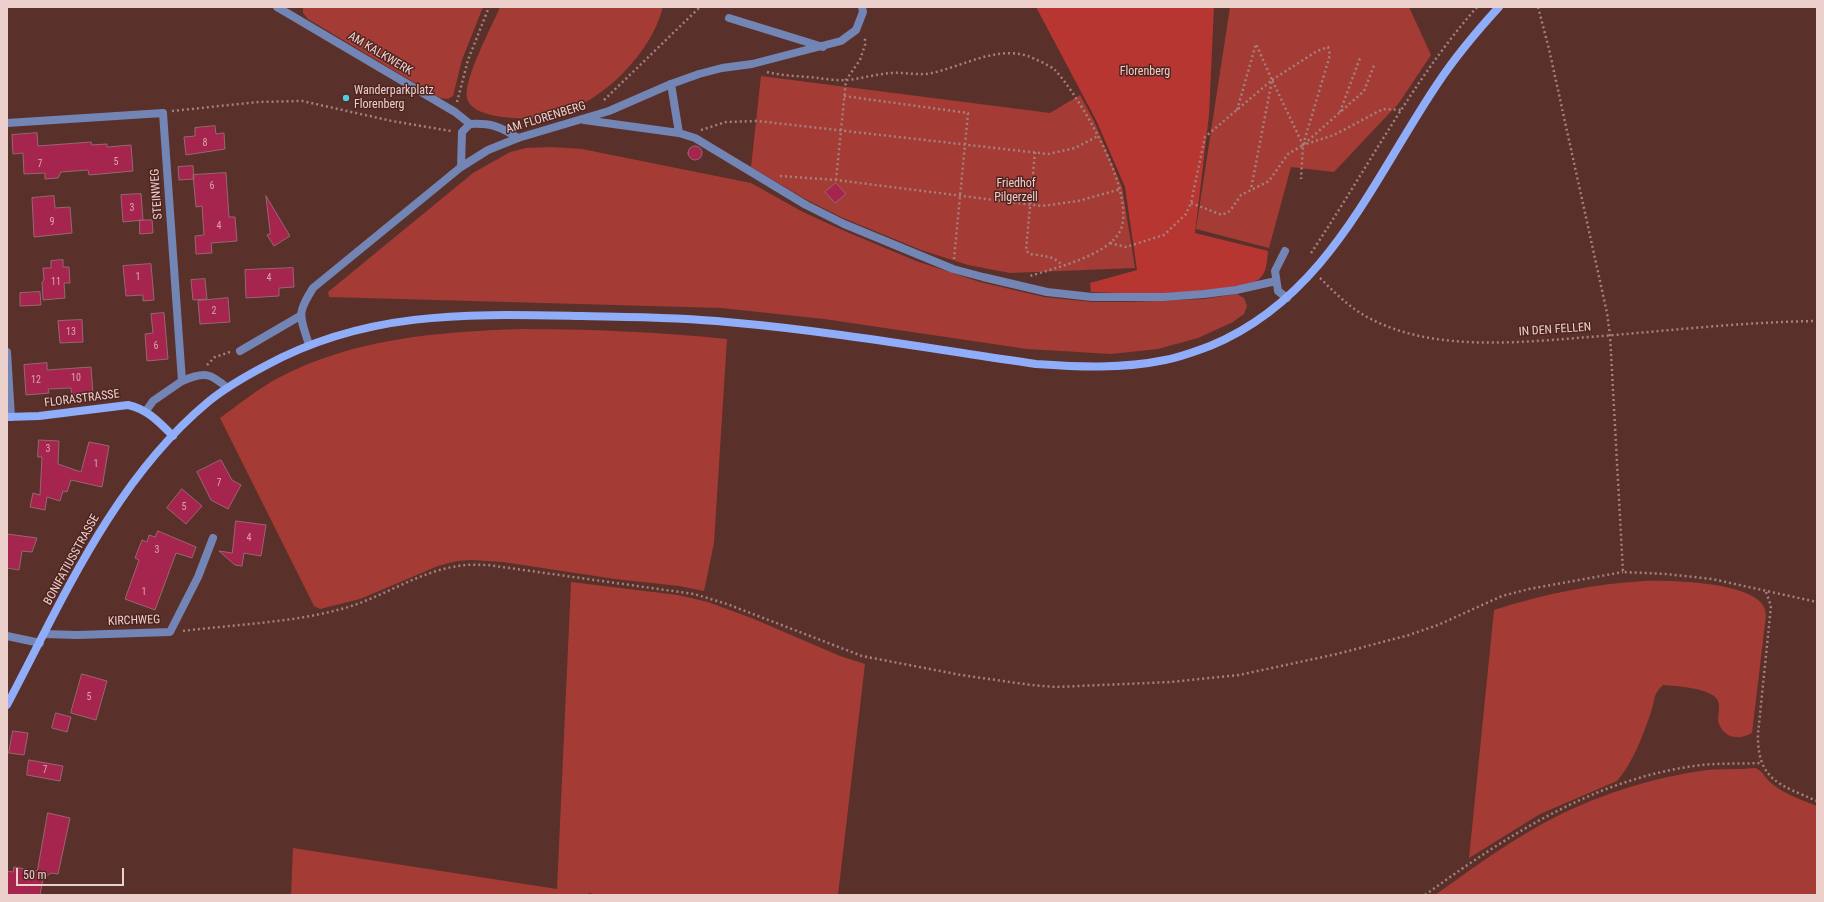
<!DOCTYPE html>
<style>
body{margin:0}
#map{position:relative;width:1824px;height:902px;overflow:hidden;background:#5a302b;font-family:"Roboto Condensed",sans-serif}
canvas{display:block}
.frame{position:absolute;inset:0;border:8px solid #ebd0cc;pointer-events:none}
.scale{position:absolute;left:16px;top:868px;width:108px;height:18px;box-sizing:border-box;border:2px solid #ebd0cc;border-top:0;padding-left:5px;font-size:12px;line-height:14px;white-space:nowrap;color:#ebd0cc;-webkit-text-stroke:3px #4f2521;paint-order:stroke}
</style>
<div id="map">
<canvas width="1824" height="902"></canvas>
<div class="frame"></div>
<div class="scale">50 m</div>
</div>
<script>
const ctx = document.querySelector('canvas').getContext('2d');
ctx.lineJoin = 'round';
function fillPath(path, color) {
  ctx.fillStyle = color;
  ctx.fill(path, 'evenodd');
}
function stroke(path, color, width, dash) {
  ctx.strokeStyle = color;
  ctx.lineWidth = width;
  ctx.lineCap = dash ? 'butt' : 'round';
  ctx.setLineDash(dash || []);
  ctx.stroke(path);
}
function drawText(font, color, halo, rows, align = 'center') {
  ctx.font = font + ' "Roboto Condensed",sans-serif';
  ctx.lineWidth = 3;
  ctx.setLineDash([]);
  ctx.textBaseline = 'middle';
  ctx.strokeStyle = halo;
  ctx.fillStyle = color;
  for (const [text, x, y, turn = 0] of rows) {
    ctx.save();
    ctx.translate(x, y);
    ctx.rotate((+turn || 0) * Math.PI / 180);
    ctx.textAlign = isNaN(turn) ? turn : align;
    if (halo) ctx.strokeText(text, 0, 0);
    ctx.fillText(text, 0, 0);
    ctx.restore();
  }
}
fillPath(new Path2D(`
 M303,7H483L462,60L453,96L448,99L440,98L308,19L303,13Z
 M500,7H663C656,32 643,52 625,71C588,109 548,125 496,116C486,114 470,110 467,98C463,80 492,26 500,7Z
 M1230,7H1409L1431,55L1399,103L1334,172L1291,167L1269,248L1196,229Z
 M761,76L1050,113L1080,95L1094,121L1122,187L1135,268L1010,273L968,265L921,250L843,218L807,200L751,167Z
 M552,147L582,149L751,183L803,212L840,229L916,261L980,282L1044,297L1092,302H1128L1204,299L1237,294L1244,298L1247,306L1244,314L1233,322L1198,338L1158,349L1111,354L1027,349L824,319L721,308L329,297L328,292L473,173L510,152L526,148Z
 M521,329C590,329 658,332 727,339L714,543L704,591L679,586L615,579L503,562L472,560L457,561L438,566L360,599L320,609L314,606L220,418C239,404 258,389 278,378C354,338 437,332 521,329Z
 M1644,581C1670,580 1746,582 1762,604C1767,610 1766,617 1765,624L1752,733C1740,740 1725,739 1719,724C1716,716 1722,707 1717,699C1709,688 1676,686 1663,685C1652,696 1656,698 1651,712C1643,735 1633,763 1617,781L1540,814L1469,858L1494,610C1543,594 1593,584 1644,581Z
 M571,582L678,595L708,602L754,619L840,656L865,664L838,895H598L588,893L589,895H291L293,848L557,889Z
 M1755,768C1762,770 1765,778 1771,783C1784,794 1802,800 1817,806V895H1435C1466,873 1497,850 1530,831C1582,800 1641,780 1700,771C1718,768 1737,770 1755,768Z`), '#a43b34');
fillPath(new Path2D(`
 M1036,7H1214L1209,115L1195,233L1268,251C1267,260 1267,273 1259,279C1256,282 1249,283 1245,284C1198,295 1139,294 1091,292L1090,283L1137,270L1125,187L1096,120Z`), '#b73631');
const building = new Path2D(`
 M215,126L216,134L224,133L225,149L186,155L184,137L195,136V128Z
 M37,133L38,146L91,142L92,145L107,144V147L131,145L133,171L89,175L88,170L61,172L58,178L45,179V173L24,174L23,153L13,154L12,135Z
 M688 153a7 7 0 1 1 14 0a7 7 0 1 1-14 0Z
 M193,166L194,179L179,180L178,167Z
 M226,173L229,217H235L237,241L211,243L212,253L196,254L195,236L204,235L202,206L196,207L193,175Z
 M836,183L846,194L835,203L825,192Z
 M141,194L143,220L123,222L121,195Z
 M54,196L55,208L70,207L72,233L34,237L32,198Z
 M266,196L290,236L274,246L267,235L270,234Z
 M140,220H152L153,233L140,234Z
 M63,260V267H69L70,283H64L65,298L43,300L42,282L44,280L43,268H51V261Z
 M151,264L154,300L143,301V295L126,296L123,266Z
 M293,268L294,287L279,288V296L246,298L245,270Z
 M205,279L207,299L193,300L191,280Z
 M40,292L41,305L20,306V293Z
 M228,298L230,322L200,324L198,301Z
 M164,313L168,359L147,361L145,334L153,333L151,314Z
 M82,320L83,342L60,343L58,321Z
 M47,363V370L91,367L93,394L72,395L71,388L48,389L49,393L26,395L24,365Z
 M39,440L59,441L58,464L81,472L89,442L109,446L102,487L71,480L67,492L63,491L60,501L47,497L45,510L30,507L33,493L40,495L42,457H38Z
 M221,460L232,480L241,485L228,509L211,500L197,472Z
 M182,489L202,506L186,524L167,508Z
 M236,521L266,525L261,556L244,553L242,566L235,565L219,551L232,553Z
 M158,531L196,547L192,558L176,553L155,610L125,599L139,560L135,558L142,540L147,542L149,535L155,537Z
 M7,534L37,538L32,552L22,551L19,570L7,568Z
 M82,674L107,681L96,720L71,713Z
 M56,713L71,717L67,732L52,728Z
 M13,731L28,733L24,755L9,753Z
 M29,760L63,766L60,781L27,775Z
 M48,813L70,818L58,874L51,873L43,879L40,895H7V871L13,872L14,867L37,871Z`);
fillPath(building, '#a6254f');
stroke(building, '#976770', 1);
stroke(new Path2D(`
 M1538,7L1549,49L1607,313L1610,335L1623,572L1666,574L1712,579L1817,602
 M767,72C783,76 801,76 818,78C827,79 838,81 848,80C863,78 877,74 892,73C905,72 919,76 932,73C964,66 995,46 1028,56C1035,59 1049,65 1055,70C1080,97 1140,198 1119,233C1105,256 1055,268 1030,276
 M1272,80L1317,51L1328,47L1330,55L1303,145L1301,179
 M844,96L968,113L954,259
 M604,100L700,7
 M457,102L468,60L489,7
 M1237,110L1256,44L1272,80L1251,189
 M172,111L258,102L302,101L392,121L451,131
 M1340,112L1360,58
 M701,130L726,122L758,121L1048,154L1075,148L1098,136
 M1035,152L1026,250L1029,254C1042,256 1053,255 1062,265
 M780,176L836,180L1042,206L1078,201L1121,189
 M836,180L846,80L860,60L865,45V36
 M1191,203L1222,215L1230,211L1241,195L1269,181L1288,154L1303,145L1364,91L1375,63
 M1110,243L1126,247L1164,235L1186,214L1191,203L1205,137L1272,80L1303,145L1334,135L1383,109L1401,110
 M1311,253C1366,171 1412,81 1477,7
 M1320,278C1337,295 1353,311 1375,321C1439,352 1522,342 1590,337C1666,331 1741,322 1817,321
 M207,365L215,357L230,352
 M1766,592L1771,606L1758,734C1757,780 1780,785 1817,801
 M183,631C237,624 292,623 345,608C383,597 418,572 458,566C468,564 478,565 488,565L694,594L727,604L862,656L961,675L1031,685L1055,687L1171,682L1239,675L1337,654L1409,635L1438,625L1502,596L1529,589L1623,572
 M1425,895C1509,834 1596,778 1701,765C1721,763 1742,764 1762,763`), '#a4817d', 2.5, [2, 3]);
stroke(new Path2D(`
 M729,18L823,47
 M671,84L679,133
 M584,120L679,133L695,138L806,205L844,224L953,269L983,277L1047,292L1092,297H1163L1204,294L1236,290L1276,281
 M1285,251L1275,271L1278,291L1287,298
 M240,351L300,316
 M182,381C203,372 210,372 227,388`), '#7285b4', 8);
stroke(new Path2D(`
 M277,7L455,112L470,124L462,132L461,167
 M7,123L163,113L182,381L153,401L146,411
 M470,124C490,123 500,126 518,138
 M309,345C300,315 296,315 313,288L461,167L488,150L518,138L609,111L671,84L699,74L722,68L752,64L841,41L856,30L863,12L862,7
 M7,352L11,417
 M44,634L77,635L170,632L198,577L213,538
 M7,636L40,643`), '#7285b4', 8);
stroke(new Path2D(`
 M7,417L39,416L128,405C147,409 159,422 173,436
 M7,705C63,599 114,480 208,402C225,388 246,376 265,366C367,310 469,314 581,316C629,317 679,317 727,322C831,331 933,349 1036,364C1079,367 1122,369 1165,360C1181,357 1196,351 1210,346C1327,298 1372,181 1438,83C1456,56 1477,31 1499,7`), '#8fadf8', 8);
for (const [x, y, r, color] of [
 [346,98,4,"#53cbda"]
]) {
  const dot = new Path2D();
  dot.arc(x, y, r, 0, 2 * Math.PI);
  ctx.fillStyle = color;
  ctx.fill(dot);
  stroke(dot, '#4f2521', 1.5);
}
drawText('10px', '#daa5ad', null, [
 ["8",205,143],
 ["5",116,162],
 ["7",40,164],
 ["6",212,186],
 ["3",132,208],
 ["9",52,222],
 ["4",219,226],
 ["1",138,277],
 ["4",269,278],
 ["11",56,282],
 ["2",214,311],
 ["13",71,332],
 ["6",156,346],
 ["10",76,378],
 ["12",36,380],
 ["3",48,449],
 ["1",96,464],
 ["7",219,483],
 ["5",184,507],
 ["4",249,538],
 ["3",157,550],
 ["1",144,592],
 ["5",89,697],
 ["7",45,770]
]);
drawText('12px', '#ebd0cc', '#4f2521', [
 ["AM KALKWERK",380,54,31],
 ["AM FLORENBERG",546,118,-17],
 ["STEINWEG",157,194,-94],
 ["IN DEN FELLEN",1555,330,-4],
 ["FLORASTRASSE",82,399,-7],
 ["BONIFATIUSSTRASSE",72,560,-61],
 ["KIRCHWEG",134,621,-2]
]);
drawText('12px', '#efcdc8', '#4f2521', [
 ["Florenberg",1145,72],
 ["Friedhof",1016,184],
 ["Pilgerzell",1016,198]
]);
drawText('12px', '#ebd0cc', '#4f2521', [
 ["Wanderparkplatz",354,91],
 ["Florenberg",354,105]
], 'left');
</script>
